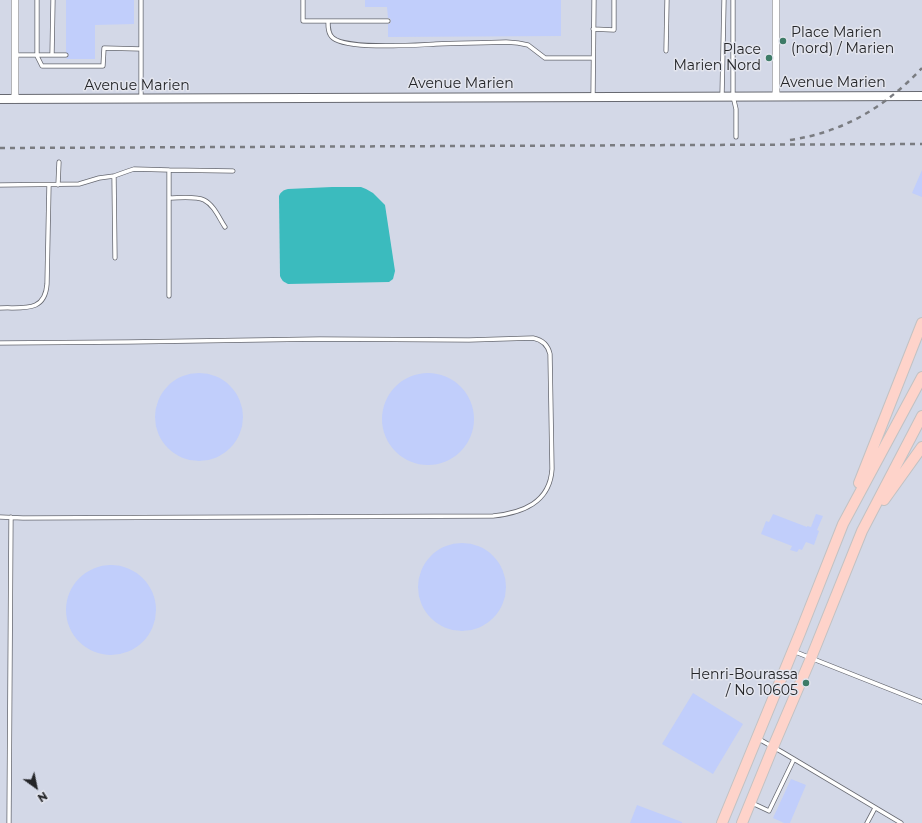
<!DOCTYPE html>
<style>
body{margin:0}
#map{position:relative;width:922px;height:823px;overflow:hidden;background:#e3e5ee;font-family:Montserrat,sans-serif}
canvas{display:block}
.north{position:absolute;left:16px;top:767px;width:40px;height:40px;-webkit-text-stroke:3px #e3e5ee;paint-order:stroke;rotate:147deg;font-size:11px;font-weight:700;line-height:16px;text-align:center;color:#242528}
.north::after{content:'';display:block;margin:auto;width:14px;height:18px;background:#242528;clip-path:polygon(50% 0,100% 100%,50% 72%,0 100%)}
</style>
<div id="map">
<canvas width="922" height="823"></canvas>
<div class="north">N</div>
</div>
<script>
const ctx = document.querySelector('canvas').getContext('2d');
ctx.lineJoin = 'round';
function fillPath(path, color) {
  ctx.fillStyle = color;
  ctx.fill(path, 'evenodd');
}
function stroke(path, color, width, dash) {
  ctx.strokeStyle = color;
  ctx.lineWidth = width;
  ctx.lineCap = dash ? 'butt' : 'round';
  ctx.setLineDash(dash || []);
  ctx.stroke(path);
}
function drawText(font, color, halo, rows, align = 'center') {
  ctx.font = font + ' Montserrat,sans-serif';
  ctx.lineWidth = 3;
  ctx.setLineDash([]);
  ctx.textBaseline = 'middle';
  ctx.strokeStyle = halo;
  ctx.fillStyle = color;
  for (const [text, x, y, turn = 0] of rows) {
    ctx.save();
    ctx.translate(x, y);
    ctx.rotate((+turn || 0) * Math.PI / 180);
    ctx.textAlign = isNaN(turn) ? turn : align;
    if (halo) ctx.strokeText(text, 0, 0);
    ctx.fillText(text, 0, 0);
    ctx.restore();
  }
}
fillPath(new Path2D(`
 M0,0H922V823H0Z`), '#d3d8e7');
fillPath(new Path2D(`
 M332,187H361L366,189L373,193L385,205L395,271L393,279L389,282L288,284C284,282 282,281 280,276L279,196C281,192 283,190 288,189Z`), '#3bbbbe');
fillPath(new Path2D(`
 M66,0H134V24L95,25V59H66L69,55L66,52Z
 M365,0H561V36L388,37V24H390L391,21L390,18H388L387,7H365Z
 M922,170V197L912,193Z
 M155 417a44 44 0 1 1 88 0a44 44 0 1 1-88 0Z
 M382 419a46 46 0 1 1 92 0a46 46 0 1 1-92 0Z
 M773,514L807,527V526L811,527L816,514L823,516L817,530L819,531L814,545L806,542L802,550L799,549L797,552L790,550L792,546L761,534L766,521L769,522Z
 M418 587a44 44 0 1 1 88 0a44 44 0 1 1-88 0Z
 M66 610a45 45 0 1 1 90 0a45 45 0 1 1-90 0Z
 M693,693L743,724L713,774L662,744Z
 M791,779L806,785L790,823H784L773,818Z
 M637,805L682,822V823H630Z`), '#c1cefb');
const service = new Path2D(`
 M37,0V56L42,66H103L104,48L141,49V98
 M141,0V49
 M303,0V21H388
 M733,0V96L736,109V137
 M328,21C328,27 328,34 333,38C348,50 415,45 436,44C459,43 483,43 506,42L518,43L528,45L545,58H593
 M593,29L614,30V0
 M666,51L667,0
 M15,55H52L53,0
 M52,55H66
 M722,96L724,0
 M593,97L594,0
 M169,170L233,171
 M0,185L79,184L99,178L114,176
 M58,185L59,162
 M169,198C179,198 196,196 204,200C214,205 219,218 225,227
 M115,258L114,176L128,171L134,169L169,170V296
 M0,308C23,307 45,313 47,284L49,185
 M0,343L128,342L320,339L469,340L533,338C543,340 548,345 550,354L552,469C550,503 522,513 493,516L23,518L0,517
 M793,651L922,702
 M757,738L782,752L901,823
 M752,803L769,811L794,759
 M9,823L11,517
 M867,823L875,808`);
const minor = new Path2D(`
 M15,0V99
 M776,96V0`);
const tertiary = new Path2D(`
 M0,99L922,96`);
const primary = new Path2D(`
 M859,483L922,323
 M884,500L922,447
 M722,823L800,633L843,524L922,377
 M742,823L773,747L811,658L862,531L922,416`);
stroke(service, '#676971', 5);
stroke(minor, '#676971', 8);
stroke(tertiary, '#676971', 10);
stroke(primary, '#c2c2c3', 12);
stroke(service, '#fff', 3.5);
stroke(minor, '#fff', 7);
stroke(tertiary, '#fff', 8);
stroke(primary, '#fed3ca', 10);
stroke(new Path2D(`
 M790,140C844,132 885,107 922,68
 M0,148L922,144`), '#7a7c81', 2.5, [5, 5]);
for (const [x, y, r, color] of [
 [783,41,4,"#3d7b67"],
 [769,58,4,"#3d7b67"],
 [806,683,4,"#3d7b67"]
]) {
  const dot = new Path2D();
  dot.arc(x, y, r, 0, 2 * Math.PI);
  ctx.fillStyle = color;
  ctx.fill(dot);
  stroke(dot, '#e3e5ee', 1.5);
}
drawText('14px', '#242528', '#e3e5ee', [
 ["Place Marien",791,33,"left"],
 ["(nord) / Marien",791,49,"left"],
 ["Place",761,50],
 ["Marien Nord",761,66],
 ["Henri-Bourassa",798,675],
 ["/ No 10605",798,691]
], 'right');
drawText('14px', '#242528', '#e3e5ee', [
 ["Avenue Marien",833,83],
 ["Avenue Marien",461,84],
 ["Avenue Marien",137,86]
]);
</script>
